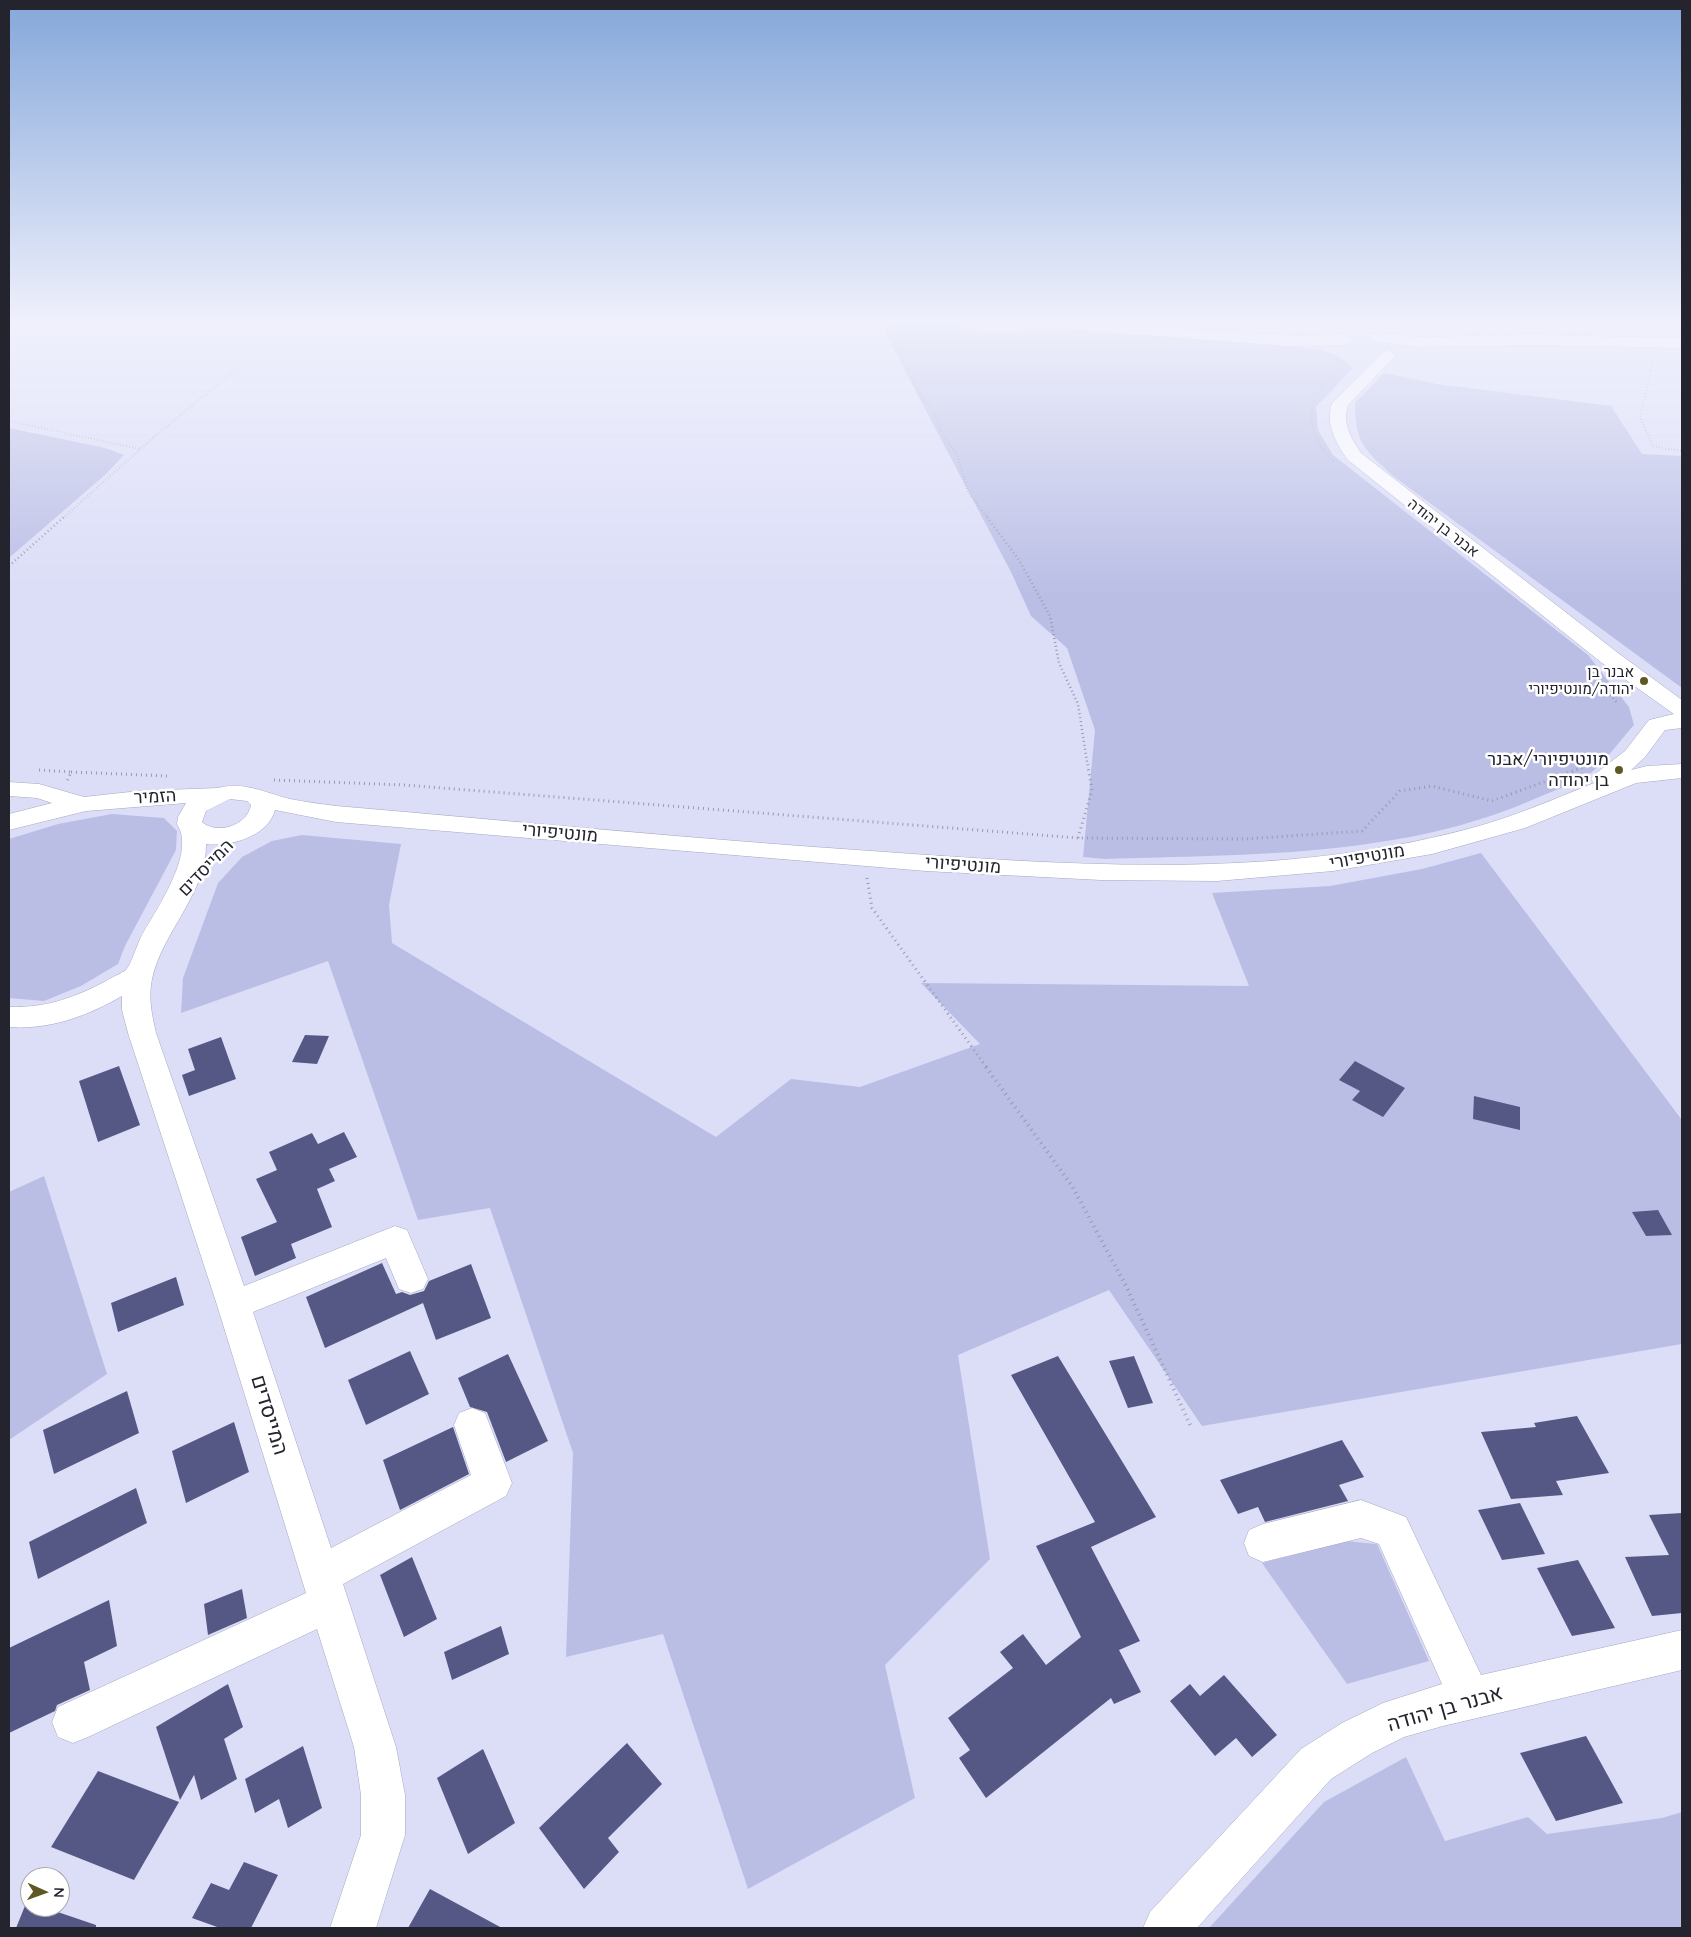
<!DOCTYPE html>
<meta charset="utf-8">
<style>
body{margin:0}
#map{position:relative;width:1691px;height:1937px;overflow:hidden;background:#dcdef8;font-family:Quicksand,sans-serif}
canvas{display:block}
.frame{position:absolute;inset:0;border:10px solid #23242d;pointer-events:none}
.north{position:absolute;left:20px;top:1867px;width:50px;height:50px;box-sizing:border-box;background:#fff;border:1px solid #a7a7ab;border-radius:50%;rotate:92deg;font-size:14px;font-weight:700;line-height:20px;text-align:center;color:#23242d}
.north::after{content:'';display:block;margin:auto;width:18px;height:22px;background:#5f5724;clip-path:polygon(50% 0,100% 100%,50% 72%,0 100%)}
</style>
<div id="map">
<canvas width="1691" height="1937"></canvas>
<div class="frame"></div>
<div class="north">N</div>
</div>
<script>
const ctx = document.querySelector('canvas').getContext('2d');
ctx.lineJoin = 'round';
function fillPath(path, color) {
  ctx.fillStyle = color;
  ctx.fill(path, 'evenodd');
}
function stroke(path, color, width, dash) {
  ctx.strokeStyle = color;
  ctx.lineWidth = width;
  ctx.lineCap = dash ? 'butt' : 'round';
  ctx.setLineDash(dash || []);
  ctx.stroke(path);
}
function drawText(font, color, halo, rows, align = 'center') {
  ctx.font = font + ' Quicksand,Heebo,sans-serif';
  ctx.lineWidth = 5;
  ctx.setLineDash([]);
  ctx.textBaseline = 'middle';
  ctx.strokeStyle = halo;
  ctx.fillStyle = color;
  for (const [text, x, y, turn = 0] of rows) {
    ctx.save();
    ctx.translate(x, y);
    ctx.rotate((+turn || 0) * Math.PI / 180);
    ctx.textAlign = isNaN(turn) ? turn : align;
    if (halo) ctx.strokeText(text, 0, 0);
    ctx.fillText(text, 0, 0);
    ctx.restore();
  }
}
fillPath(new Path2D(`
 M885,323H960C976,340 1040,328 1064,329C1114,331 1164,337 1215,340C1253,343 1294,343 1331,353C1340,356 1347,362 1353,368L1316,407L1318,430L1333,455L1588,655L1629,707L1634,725C1622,738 1601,767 1588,775C1573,785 1555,790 1539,797C1403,858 1251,854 1105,859L1083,857L1095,730L1067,648L1031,616L1011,572L886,335Z
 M1384,373L1437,384L1611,406L1642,454L1682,456V688L1393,476C1365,450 1355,444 1355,403Z
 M9,428L105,448L124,455L106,474L9,558Z
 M112,814L164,818L177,831L176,850L125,946L118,964L81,986L44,1001L9,998V839L58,824Z
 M302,835L401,844L389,905L392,943L716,1137L791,1079L860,1087L980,1044L921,983L1249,986L1212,893L1330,886L1422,869L1481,853L1682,1120V1344L1202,1426L1109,1290L958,1355L990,1559L885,1665L915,1798L748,1889L663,1634L566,1657L573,1453L490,1208L418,1220L328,961L181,1013L183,978L218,883L242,857L272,841Z
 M44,1176L107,1374L9,1440V1192Z
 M1346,1541L1377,1544L1429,1661L1347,1684L1262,1563Z
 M1406,1757L1445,1841L1528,1817L1547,1834L1662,1818L1682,1812V1928H1209L1324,1802Z`), '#babee5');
fillPath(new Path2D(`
 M305,1035L329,1036L317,1064L292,1062Z
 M221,1037L236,1079L189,1096L182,1075L195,1070L188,1049Z
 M1355,1061L1405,1088L1383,1117L1352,1100L1360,1091L1339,1080Z
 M119,1066L140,1125L98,1142L79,1081Z
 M1474,1096L1520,1107V1130L1473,1119Z
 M344,1132L357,1157L329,1169L335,1181L317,1189L332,1227L291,1244L296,1258L255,1276L241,1237L277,1222L256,1179L277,1170L269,1152L312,1133L318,1144Z
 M1658,1210L1672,1235L1646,1236L1632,1212Z
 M382,1263L396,1294L402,1292L410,1295L424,1291L429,1281L471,1264L491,1318L436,1340L423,1303L325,1348L306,1297Z
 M176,1277L184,1305L118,1332L111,1303Z
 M410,1351L429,1394L366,1425L348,1380Z
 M508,1354L548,1441L506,1462L487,1412L470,1407L458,1378Z
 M1058,1356L1156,1517L1091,1547L1140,1641L1119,1650L1141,1692L1114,1704L1111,1698L986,1798L959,1758L970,1750L948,1718L1013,1668L1000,1652L1023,1634L1046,1665L1081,1637L1036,1546L1095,1522L1011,1375Z
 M1134,1356L1153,1403L1128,1408L1109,1361Z
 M127,1391L139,1433L54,1474L43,1430Z
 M1577,1416L1609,1473L1556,1481L1563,1495L1511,1499L1481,1432L1536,1427L1534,1423Z
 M234,1422L249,1472L186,1503L172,1451Z
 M453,1427L469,1474L400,1510L383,1460Z
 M1342,1440L1364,1477L1339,1485L1348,1501L1265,1522L1258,1507L1238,1514L1220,1480Z
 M136,1488L147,1523L38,1579L29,1542Z
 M1520,1503L1545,1554L1502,1560L1478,1510Z
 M1682,1513V1613L1652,1616L1625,1557L1669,1555L1649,1515Z
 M412,1557L437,1619L404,1637L380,1575Z
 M1578,1560L1615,1628L1572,1636L1537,1568Z
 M242,1589L247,1618L208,1635L204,1604Z
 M109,1600L117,1646L84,1662L90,1690L57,1705L55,1711L9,1733V1648Z
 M501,1626L509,1654L452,1680L444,1652Z
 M1224,1675L1277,1735L1252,1757L1236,1738L1215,1756L1170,1701L1190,1684L1200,1696Z
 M228,1684L243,1727L224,1739L237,1779L201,1800L194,1775L180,1800L156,1727Z
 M1586,1736L1623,1803L1556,1821L1520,1753Z
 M627,1743L662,1784L608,1838L619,1852L584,1889L539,1828Z
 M303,1746L322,1808L288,1828L279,1799L255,1813L245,1779Z
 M483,1749L515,1823L468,1854L437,1778Z
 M98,1771L179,1802L134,1880L51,1847Z
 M244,1862L278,1875L251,1928H220L192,1918L211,1883L229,1890Z
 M430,1889L502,1928H408Z
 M27,1901L30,1903V1907H43L96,1925V1928H16Z`), '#555885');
const minor = new Path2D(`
 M964,323H1112L1288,336L1346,335L1354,340L1346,345L1288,346L1053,328L987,332L966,326Z
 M1377,333L1418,337L1536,335L1682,338V348L1536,345L1418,347L1372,341L1369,338L1372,335Z
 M1388,350L1396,355L1348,405C1342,423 1351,438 1361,453L1618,653L1682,700V728L1665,730L1645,757L1631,770L1647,766L1682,764V778L1636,783L1525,828L1432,854L1333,871L1217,881L1101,880L926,871L336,822L275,810C268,837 229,847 206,844C207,893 162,932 152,979C148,998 152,1015 156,1033L244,1286L395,1226L407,1230L428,1279L423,1289L411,1293L399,1289L386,1258L253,1312L331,1548L471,1475L454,1425L459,1413L472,1408L485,1413L512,1483L506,1496L343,1584L396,1747L405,1795V1835L376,1928H330L361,1835V1795L354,1747L317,1629L88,1737L73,1743L58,1737L52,1722L58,1707L306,1593L217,1305L128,1033L122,1010V996C87,1016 50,1030 9,1027V1007C46,1008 74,998 106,981C112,977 121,974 126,970C130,966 137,946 140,939C154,912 197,854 177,824L178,817L186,803L86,811L9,830V814L52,803L37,798L9,796V782L39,784L84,797L139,791L218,788C244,781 265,793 290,799C305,802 321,804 336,806C514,821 692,839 871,851C1069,865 1273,881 1468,829C1511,818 1552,800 1594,783L1591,779L1595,774L1625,751L1649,720L1674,714L1602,663L1348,460C1336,443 1325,424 1332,403L1383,352ZM230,799L247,801L251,805C247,826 217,835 202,822L206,811Z
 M1361,1500L1406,1517L1481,1675L1682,1630V1670L1443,1726L1404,1737L1372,1753L1331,1779L1197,1928H1143L1150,1912L1301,1749L1342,1723L1383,1703L1442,1684L1379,1544L1361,1538L1263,1562L1249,1556L1244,1543L1249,1530L1263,1524Z`);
stroke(minor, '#a5a7bf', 1);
stroke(new Path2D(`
 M909,323L897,333L895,343L921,395L934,413L943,435L957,454L968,492L988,518
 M1654,358L1640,417L1653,446L1682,451
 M9,421L140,449
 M1333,461C1325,453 1319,445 1315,435C1303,403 1323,384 1345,364L1338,359
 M63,518L155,436L292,323`), '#9899ad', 2, [0.5, 2.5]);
stroke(new Path2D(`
 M987,517L1019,560L1050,616L1059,663L1078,704L1087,762
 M9,566L64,517
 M1593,673L1617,703`), '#9899ad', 2.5, [1, 3]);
stroke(new Path2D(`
 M39,770L71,772L67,781
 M71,772L168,776
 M274,780L404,785L1078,838L1244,839L1362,831L1400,791L1432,786L1492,801L1584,767
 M1078,838L1092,790L1087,761
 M867,878L872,908L987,1068`), '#9899ad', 3, [1, 4]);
stroke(new Path2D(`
 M986,1067L1072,1186L1127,1288L1192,1429`), '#9899ad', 4, [1, 4.5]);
fillPath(minor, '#fff');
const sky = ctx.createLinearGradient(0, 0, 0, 595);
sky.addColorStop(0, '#85a7da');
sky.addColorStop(0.54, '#eff0fc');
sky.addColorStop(1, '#eff0fc00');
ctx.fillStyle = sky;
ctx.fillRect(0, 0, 1691, 595);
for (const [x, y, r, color] of [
 [1644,681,5,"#5f5724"],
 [1619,770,5,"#5f5724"]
]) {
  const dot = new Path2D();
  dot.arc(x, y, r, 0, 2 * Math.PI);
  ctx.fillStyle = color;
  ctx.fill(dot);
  stroke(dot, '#fff', 2);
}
drawText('15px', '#23242d', '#fff', [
 ["אבנר בן יהודה",1443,528,38]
]);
drawText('15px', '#23242d', '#fff', [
 ["אבנר בן",1634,672],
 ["יהודה/מונטיפיורי",1634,689]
], 'right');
drawText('18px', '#23242d', '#fff', [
 ["מונטיפיורי/אבנר",1609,760],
 ["בן יהודה",1609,781]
], 'right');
drawText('18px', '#23242d', '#fff', [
 ["הזמיר",155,797,-3],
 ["מונטיפיורי",560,833,5],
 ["מונטיפיורי",1367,857,-10],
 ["מונטיפיורי",963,865,4],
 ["המייסדים",206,868,-46]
]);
drawText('21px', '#23242d', '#fff', [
 ["המייסדים",269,1415,73],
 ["אבנר בן יהודה",1445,1709,-16]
]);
</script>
